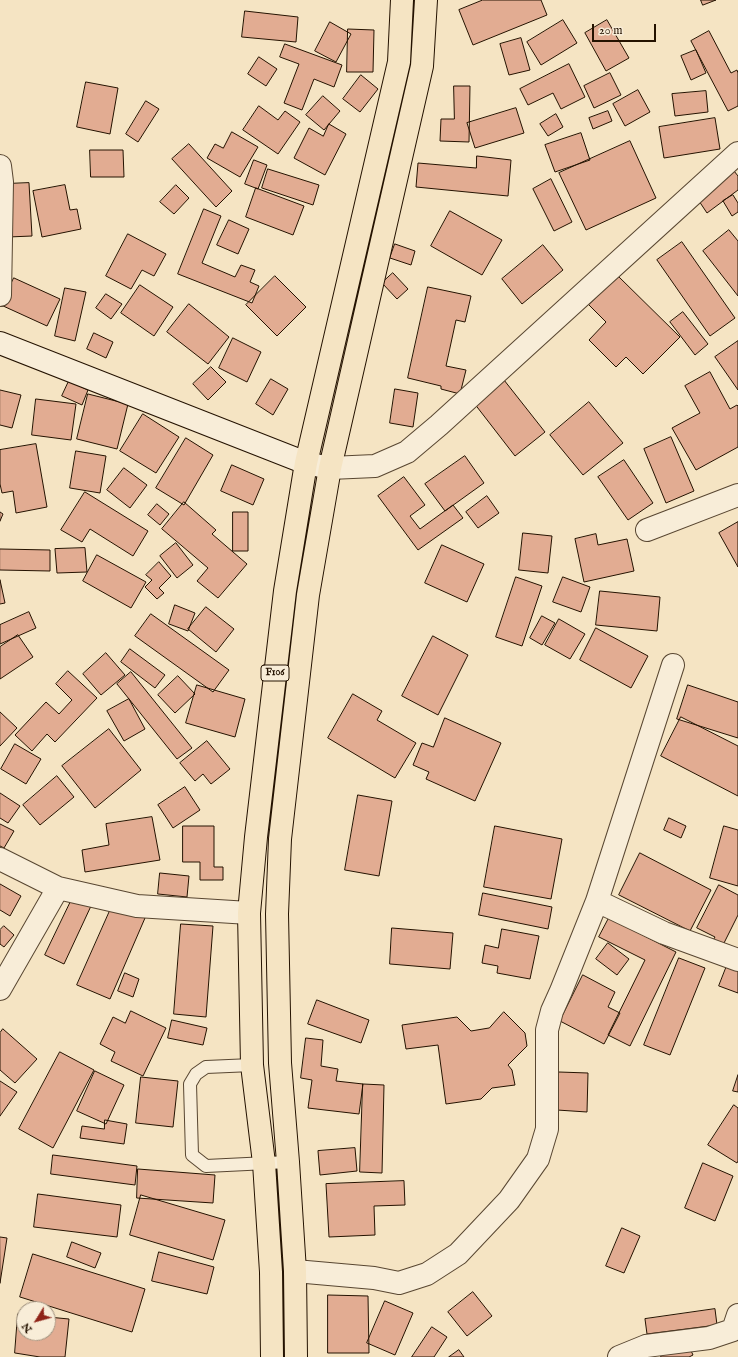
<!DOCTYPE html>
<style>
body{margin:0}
#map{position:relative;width:738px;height:1357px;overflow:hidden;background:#f5e4c3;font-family:"IM FELL English",serif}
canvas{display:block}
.north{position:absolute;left:16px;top:1301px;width:40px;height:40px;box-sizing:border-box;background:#f8edd8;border:1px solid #a39582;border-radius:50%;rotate:233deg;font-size:11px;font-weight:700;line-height:16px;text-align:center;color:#241200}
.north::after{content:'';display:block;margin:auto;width:14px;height:18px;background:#8f2418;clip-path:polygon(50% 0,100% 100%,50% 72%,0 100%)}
.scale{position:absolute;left:592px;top:24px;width:64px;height:18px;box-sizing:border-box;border:2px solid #241200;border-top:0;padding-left:5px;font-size:12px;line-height:14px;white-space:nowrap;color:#241200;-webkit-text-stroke:3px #f8edd8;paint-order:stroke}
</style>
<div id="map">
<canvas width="738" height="1357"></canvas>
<div class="north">N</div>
<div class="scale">20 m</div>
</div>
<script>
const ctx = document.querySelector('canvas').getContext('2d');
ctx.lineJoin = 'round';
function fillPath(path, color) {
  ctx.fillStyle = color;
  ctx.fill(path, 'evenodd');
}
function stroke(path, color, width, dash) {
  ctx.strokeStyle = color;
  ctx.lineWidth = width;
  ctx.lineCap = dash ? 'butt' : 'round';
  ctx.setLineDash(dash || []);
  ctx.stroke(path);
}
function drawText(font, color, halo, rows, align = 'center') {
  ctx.font = font + ' "IM FELL English",serif';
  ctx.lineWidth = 3;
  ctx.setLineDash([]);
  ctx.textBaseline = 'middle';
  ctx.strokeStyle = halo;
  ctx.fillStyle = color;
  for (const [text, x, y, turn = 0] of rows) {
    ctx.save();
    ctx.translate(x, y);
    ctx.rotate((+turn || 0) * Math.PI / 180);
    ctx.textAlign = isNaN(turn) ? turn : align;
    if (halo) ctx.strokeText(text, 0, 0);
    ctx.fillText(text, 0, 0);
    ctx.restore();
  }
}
const building = new Path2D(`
 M483,0H541L547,15L473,45L459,10Z
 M701,0H716L703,5Z
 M245,11L298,17L296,42L242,37Z
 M563,20L577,43L541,65L527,42Z
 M607,20L629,58L606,71L585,33Z
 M330,22L351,34L336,62L315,51Z
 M348,29L374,30L373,72H347Z
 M709,31L731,73L737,70L738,73V106L728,111L691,41Z
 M521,38L530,70L509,75L500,44Z
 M285,44L342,65L334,87L314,79L302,110L284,103L299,64L280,57Z
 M696,50L706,73L691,80L681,56Z
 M259,57L277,69L266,86L248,74Z
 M569,64L585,97L561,109L553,93L528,105L520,89Z
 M610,73L621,95L594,108L584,86Z
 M361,75L378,89L360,112L343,99Z
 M86,82L118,88L110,134L77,127Z
 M454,86H470L469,142L440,141L441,119H454Z
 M638,90L650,112L625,126L613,104Z
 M706,91L708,112L675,116L672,94Z
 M323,96L340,111L324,130L306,115Z
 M146,101L159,109L138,142L126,134Z
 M259,106L278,120L285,111L300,122L278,154L243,130Z
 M516,108L524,133L475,148L467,123Z
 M608,111L612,121L593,129L589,118Z
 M556,114L563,127L548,136L540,124Z
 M715,118L720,149L664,158L659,127Z
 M329,124L346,134L325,175L294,158L309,128L323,136Z
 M232,132L258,147L240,177L207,158L215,144L223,148Z
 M581,133L590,160L555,172L545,145Z
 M630,141L656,198L586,230L559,173Z
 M189,144L232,191L216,207L172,159Z
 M90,150H123L124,177H91Z
 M477,156L511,160L508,196L416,187L418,163L476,168Z
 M254,160L267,165L258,189L245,184Z
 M268,169L319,185L313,205L262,188Z
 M734,171L738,176V190L707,213L697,198Z
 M551,179L572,222L554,231L533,189Z
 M29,183L32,236L8,237L5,184Z
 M65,185L70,210L77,209L81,229L42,237L33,191Z
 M176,185L189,198L174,214L160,202Z
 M256,188L304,206L293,235L246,217Z
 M733,195L738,203V212L732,216L723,201Z
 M204,209L221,216L202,263L235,277L241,265L255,270L250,282L259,286L252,303L178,274Z
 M450,211L502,240L482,275L431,246Z
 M229,220L249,229L238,254L217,245Z
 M729,230L738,241V296L703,251Z
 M128,234L166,254L154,276L142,270L131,289L106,276Z
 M682,242L735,318L710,336L657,260Z
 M395,244L415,251L411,265L390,258Z
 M543,245L563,270L522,304L502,279Z
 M393,273L408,289L397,299L382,283Z
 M275,276L306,307L277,336L246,305Z
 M618,276L680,337L643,374L626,357L616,367L589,340L606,322L589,305Z
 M14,278L60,299L47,326L1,305Z
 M140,285L173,307L154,336L121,313Z
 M428,287L471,296L465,322L456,320L446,366L466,370L460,394L441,389V386L408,378Z
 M65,288L86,292L75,341L55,336Z
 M106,294L122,304L111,319L96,308Z
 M189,304L229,337L208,364L167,332Z
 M683,312L708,344L695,355L670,322Z
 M94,333L113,342L106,358L87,349Z
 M233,338L261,352L247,382L219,368Z
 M738,341V390L715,357Z
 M211,367L226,382L208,400L193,384Z
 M710,372L730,409L737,405L738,406V447L696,470L672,428L700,413L685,386Z
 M271,379L288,389L273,415L256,404Z
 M504,380L545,432L515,456L474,403Z
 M69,381L88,390L82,405L62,396Z
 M395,389L418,393L413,427L390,423Z
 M0,390L21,395L12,428L0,425Z
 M88,394L128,404L117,449L77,439Z
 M36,399L76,404L71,440L32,435Z
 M589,402L623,443L583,475L550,435Z
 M143,414L179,437L156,473L120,451Z
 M671,437L694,491L666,503L644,449Z
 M186,438L213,455L184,505L156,488Z
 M36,444L47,507L16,513L13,491L2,493L0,484V450Z
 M76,451L106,456L100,493L70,488Z
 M465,456L484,483L445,511L425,484Z
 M624,460L653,503L628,520L598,477Z
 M232,465L264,479L253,505L221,491Z
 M124,468L147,485L130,508L107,490Z
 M404,477L425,505L410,516L420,529L453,505L463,518L418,550L378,496Z
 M85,492L148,531L133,556L90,529L82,542L61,530Z
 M487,496L499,513L478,528L466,512Z
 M184,502L216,530L212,534L247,564L218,598L197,581L208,568L162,529Z
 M157,504L169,514L160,525L148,515Z
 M0,512L3,514L0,521Z
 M233,512H248V551H233Z
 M738,522V567L719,533Z
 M523,533L552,536L548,573L519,570Z
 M596,534L598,545L627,539L634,571L584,582L575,539Z
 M176,543L193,565L177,578L160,556Z
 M442,545L484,564L467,602L425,583Z
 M85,548L87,572L57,573L55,549Z
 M0,549L50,550V571L0,570Z
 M97,555L146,582L131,608L83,581Z
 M159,562L171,576L159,588L164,593L157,599L145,587L152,580L146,575Z
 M516,577L542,586L522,646L496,637Z
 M563,577L590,587L581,612L553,602Z
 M0,580L5,603L0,604Z
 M600,591L660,597L657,631L596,625Z
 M175,605L195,613L188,631L169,624Z
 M206,607L234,629L216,652L188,629Z
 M29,612L36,628L0,644V625Z
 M151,614L229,670L213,692L135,636Z
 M542,616L555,623L542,645L530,638Z
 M559,619L585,634L570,659L545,645Z
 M596,628L648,656L631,688L580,660Z
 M18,635L33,657L0,679V647Z
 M433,636L468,655L438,715L402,696Z
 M130,649L165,675L155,688L121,662Z
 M106,653L125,675L101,695L83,674Z
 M68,671L97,698L55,742L47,734L32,751L15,735L46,702L59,714L72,700L56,684Z
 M131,672L192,748L177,759L117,684Z
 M178,676L195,694L175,713L158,695Z
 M197,685L245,699L235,737L186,723Z
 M688,685L738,702V738L677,719Z
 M353,694L382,711L377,720L416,743L395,778L328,738Z
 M129,699L145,729L124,741L107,711Z
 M0,712L17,728L0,746Z
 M681,717L738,746V796L661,756Z
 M445,718L501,743L475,801L426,779L429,772L413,765L422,743L433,747Z
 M109,729L141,770L95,808L62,766Z
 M207,741L230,769L211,784L203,774L195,781L180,763Z
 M15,744L41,759L26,784L1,769Z
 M57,776L74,797L40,825L23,805Z
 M185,787L200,810L173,828L158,805Z
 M0,793L20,806L8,823L0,818Z
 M358,795L392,801L379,876L345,870Z
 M152,817L160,860L85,872L82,850L109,845L106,824Z
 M669,818L686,826L681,838L664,830Z
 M0,824L14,831L4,848L0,846Z
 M183,826H214V867H223V880H200V862H183Z
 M495,826L562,839L551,899L484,887Z
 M724,826L738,830V886L710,878Z
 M640,853L711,890L690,931L619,895Z
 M160,873L189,876L187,897L158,894Z
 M0,884L21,896L10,916L0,910Z
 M719,885L738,895V915L722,947L712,942L715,937L697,928Z
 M483,893L552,907L548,929L479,915Z
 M73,897L91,906L64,964L45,955Z
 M113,904L145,918L110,999L77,985Z
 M609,918L676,952L630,1046L608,1035L645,960L599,937Z
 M181,924L213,926L206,1017L174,1014Z
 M4,926L14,935L4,947L0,944V930Z
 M392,928L453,933L450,969L390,964Z
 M502,929L539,936L530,979L497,973L498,966L482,963L485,945L498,948Z
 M608,943L629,959L617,975L596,959Z
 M679,958L705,968L670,1055L644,1045Z
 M728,963L738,966V993L719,986Z
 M125,973L139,979L133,997L118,991Z
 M583,975L615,992L608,1007L620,1013L604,1044L560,1021Z
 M317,1000L369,1020L361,1043L308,1024Z
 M131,1011L166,1028L143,1076L111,1061L115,1052L100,1044L113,1017L125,1023Z
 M504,1012L525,1033L527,1046L508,1065L512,1070L515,1085L492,1088L481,1099L446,1104L438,1045L406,1049L402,1025L457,1017L471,1031L489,1028Z
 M172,1020L207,1028L203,1045L168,1038Z
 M3,1029L37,1059L15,1083L0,1070V1033Z
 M306,1038L323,1040L321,1066L338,1069L336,1081L363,1084L359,1114L308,1108L312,1080L301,1078Z
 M60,1052L94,1070L53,1148L19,1129Z
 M95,1071L124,1085L106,1124L77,1111Z
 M559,1072L588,1073L587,1112L557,1110Z
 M738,1075V1092L733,1091Z
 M141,1077L178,1081L173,1127L136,1123Z
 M0,1081L17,1092L0,1116Z
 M363,1084L384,1085L382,1173L360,1172Z
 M734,1105L738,1108V1161L737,1163L708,1145Z
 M105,1120L127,1124L124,1144L80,1138L82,1126L104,1129Z
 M355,1148L357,1171L320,1175L318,1151Z
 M53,1155L137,1166L135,1185L51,1174Z
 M703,1163L733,1176L715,1221L685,1208Z
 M138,1169L215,1175L213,1203L137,1198Z
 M404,1181L405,1205L374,1206L375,1235L329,1237L326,1184Z
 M38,1194L121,1205L117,1237L34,1227Z
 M141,1195L225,1220L213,1260L130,1235Z
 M622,1228L640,1236L624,1273L606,1266Z
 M0,1237L7,1238L0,1283Z
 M72,1242L101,1253L95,1268L67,1257Z
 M159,1252L214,1267L207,1294L152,1281Z
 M33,1254L145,1289L132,1332L20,1297Z
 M473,1292L492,1316L467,1336L448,1312Z
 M328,1295L368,1296L369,1353H328Z
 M385,1301L413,1313L395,1355L367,1343Z
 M715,1309L717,1325L647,1334L645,1319Z
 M18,1314L24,1315V1333H48V1317L69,1319L65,1357H40L15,1353Z
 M432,1327L447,1337L434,1357H412Z
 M687,1342L693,1355L689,1357H661L660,1355Z
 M459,1350L464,1357H449Z`);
fillPath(building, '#e2ac92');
stroke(building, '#241200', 1);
const lane = new Path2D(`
 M252,1065L206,1067L196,1074L190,1084L192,1155L206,1166L288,1162`);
const street = new Path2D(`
 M0,166L2,182L0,295
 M330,468L375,466L407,452L439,425L738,153
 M647,530L738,495
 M673,665L597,901L664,933L738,960
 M0,859L58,888L137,906L249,913
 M0,989L58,888
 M295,1271L374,1278L399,1283L427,1274L458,1254L509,1200L538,1159L547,1129V1030L552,1011L561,991L597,901
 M619,1357L646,1346L709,1338L733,1330L738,1315`);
const secondary = new Path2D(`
 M0,343L306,463L330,468`);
const primary = new Path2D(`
 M272,1357L271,1272L264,1163L252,1065L249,913L256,837L285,591L306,463L399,62L402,0
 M296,1357L295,1271L288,1162L280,1063L277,914L280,839L308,595L330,468L422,66L426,0`);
stroke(lane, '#584631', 14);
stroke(street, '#584631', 24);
stroke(secondary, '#241200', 24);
stroke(primary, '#241200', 24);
stroke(lane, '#f8edd8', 12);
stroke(street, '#f8edd8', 22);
stroke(secondary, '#f8edd8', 22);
stroke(primary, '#f5e4c3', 22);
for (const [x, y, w] of [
 [275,673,28]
]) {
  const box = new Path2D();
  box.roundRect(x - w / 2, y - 8, w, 16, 3);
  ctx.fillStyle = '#f8edd8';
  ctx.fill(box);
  stroke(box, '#241200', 1);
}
drawText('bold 10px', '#241200', null, [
 ["F106",275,673]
]);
</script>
